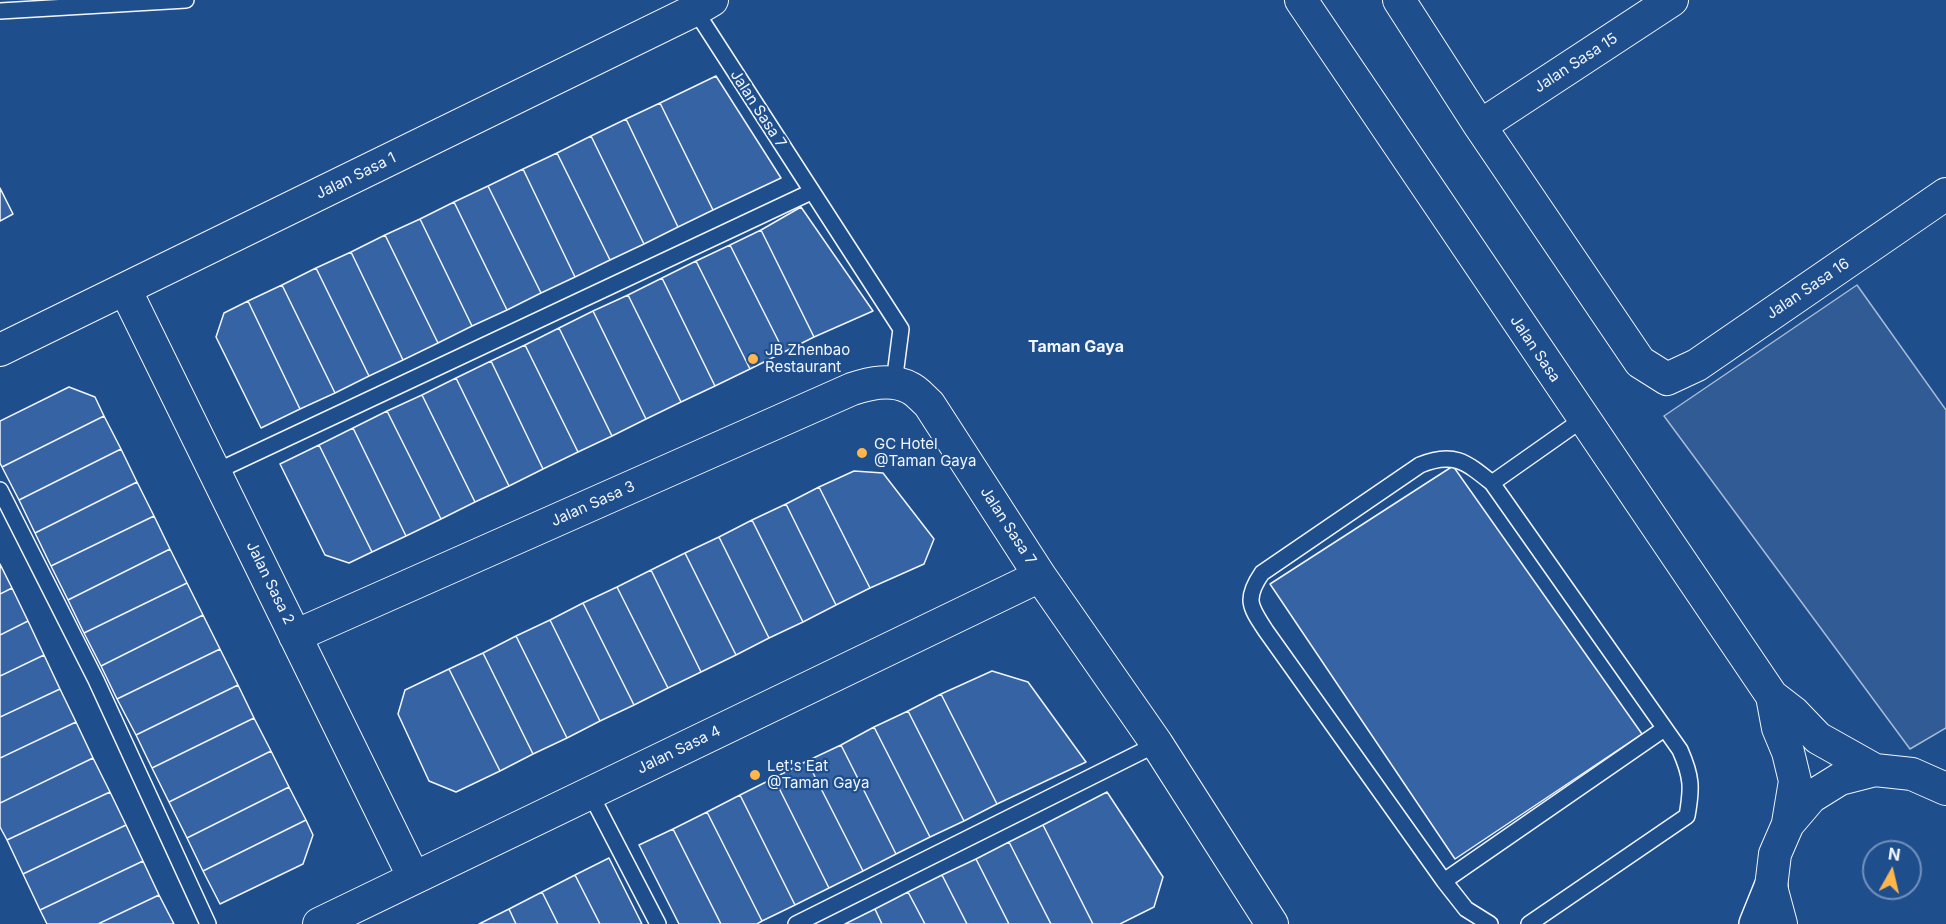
<!DOCTYPE html>
<style>
body{margin:0}
#map{position:relative;width:1946px;height:924px;overflow:hidden;background:#1f4e8c;font-family:Inter,sans-serif}
canvas{display:block}
.north{position:absolute;left:1862px;top:840px;width:60px;height:60px;box-sizing:border-box;background:#1f4e8c;border:2px solid #7391ba;border-radius:50%;rotate:8deg;font-size:16px;font-weight:700;line-height:24px;text-align:center;color:#f2f6ff}
.north::after{content:'';display:block;margin:auto;width:21px;height:27px;background:#ffb74d;clip-path:polygon(50% 0,100% 100%,50% 72%,0 100%)}
</style>
<div id="map">
<canvas width="1946" height="924"></canvas>
<div class="north">N</div>
</div>
<script>
const ctx = document.querySelector('canvas').getContext('2d');
ctx.lineJoin = 'round';
function fillPath(path, color) {
  ctx.fillStyle = color;
  ctx.fill(path, 'evenodd');
}
function stroke(path, color, width, dash) {
  ctx.strokeStyle = color;
  ctx.lineWidth = width;
  ctx.lineCap = dash ? 'butt' : 'round';
  ctx.setLineDash(dash || []);
  ctx.stroke(path);
}
function drawText(font, color, halo, rows, align = 'center') {
  ctx.font = font + ' Inter,sans-serif';
  ctx.lineWidth = 4.5;
  ctx.setLineDash([]);
  ctx.textBaseline = 'middle';
  ctx.strokeStyle = halo;
  ctx.fillStyle = color;
  for (const [text, x, y, turn = 0] of rows) {
    ctx.save();
    ctx.translate(x, y);
    ctx.rotate((+turn || 0) * Math.PI / 180);
    ctx.textAlign = isNaN(turn) ? turn : align;
    if (halo) ctx.strokeText(text, 0, 0);
    ctx.fillText(text, 0, 0);
    ctx.restore();
  }
}
const green = new Path2D(`
 M1857,285L1946,410V728L1910,749L1664,416Z`);
fillPath(green, '#305b95');
stroke(green, '#a8bbd7', 1.5);
const building = new Path2D(`
 M716,76L781,178L713,210L660,103Z
 M660,103L713,210L678,227L626,119Z
 M626,119L678,227L644,244L591,136Z
 M591,136L644,244L610,260L557,153Z
 M557,153L610,260L575,277L523,169Z
 M523,169L575,277L541,293L488,186Z
 M488,186L541,293L507,310L454,202Z
 M0,188L13,214L0,221Z
 M454,202L507,310L472,326L420,219Z
 M801,207L873,311L814,337L761,230Z
 M420,219L472,326L438,343L385,235Z
 M761,230L814,337L784,352L730,245Z
 M385,235L438,343L403,360L351,252Z
 M730,245L784,352L750,369L696,261Z
 M351,252L403,360L369,376L316,268Z
 M696,261L750,369L715,386L662,278Z
 M316,268L369,376L335,393L282,285Z
 M662,278L715,386L681,402L628,295Z
 M282,285L335,393L300,409L248,301Z
 M628,295L681,402L646,419L593,311Z
 M248,301L300,409L261,428L216,337L224,313Z
 M593,311L646,419L612,436L559,328Z
 M559,328L612,436L578,452L525,345Z
 M525,345L578,452L543,469L491,361Z
 M491,361L543,469L509,486L456,378Z
 M456,378L509,486L475,502L422,395Z
 M69,387L95,397L104,416L2,467L0,463V421Z
 M422,395L475,502L441,519L387,411Z
 M387,411L441,519L406,536L353,428Z
 M104,416L121,449L19,500L2,467Z
 M353,428L406,536L372,552L319,445Z
 M319,445L372,552L349,563L325,555L280,464Z
 M121,449L137,482L35,533L19,500Z
 M1453,466L1642,734L1455,859L1270,584Z
 M854,471L883,473L934,539L924,564L870,588L819,487Z
 M137,482L154,516L51,566L35,533Z
 M819,487L870,588L836,605L786,504Z
 M786,504L836,605L803,622L752,520Z
 M154,516L170,549L68,600L51,566Z
 M752,520L803,622L769,638L719,537Z
 M719,537L769,638L736,655L685,553Z
 M170,549L187,583L84,633L68,600Z
 M685,553L736,655L701,672L651,570Z
 M0,564L12,588L0,594Z
 M651,570L701,672L668,688L617,587Z
 M187,583L203,615L101,666L84,633Z
 M617,587L668,688L634,705L583,603Z
 M12,588L28,621L0,635V594Z
 M583,603L634,705L600,721L550,620Z
 M203,615L220,649L117,699L101,666Z
 M550,620L600,721L567,738L516,636Z
 M28,621L44,655L0,676V635Z
 M516,636L567,738L533,754L483,653Z
 M220,649L238,685L136,735L117,699Z
 M483,653L533,754L500,771L449,669Z
 M44,655L60,689L0,717V676Z
 M449,669L500,771L456,792L429,781L398,714L405,690Z
 M992,671L1028,682L1086,762L997,804L941,694Z
 M238,685L254,718L152,768L136,735Z
 M60,689L76,722L0,758V717Z
 M941,694L997,804L964,821L908,711Z
 M908,711L964,821L930,837L874,727Z
 M254,718L271,751L169,802L152,768Z
 M76,722L93,758L0,803V758Z
 M874,727L930,837L896,854L841,745Z
 M841,745L896,854L863,871L807,761Z
 M271,751L289,787L187,838L169,802Z
 M93,758L110,792L7,840L0,827V803Z
 M807,761L863,871L829,888L774,778Z
 M774,778L829,888L795,905L740,795Z
 M289,787L306,820L203,871L187,838Z
 M110,792L126,825L23,874L7,840Z
 M1107,792L1163,877L1154,907L1120,924H1093L1043,825Z
 M740,795L795,905L762,921L707,812Z
 M707,812L762,921L757,924H721L673,829Z
 M306,820L313,835L303,864L220,904L203,871Z
 M126,825L143,861L40,910L23,874Z
 M1043,825L1093,924H1051L1009,842Z
 M673,829L721,924H679L639,845Z
 M1009,842L1051,924H1009L976,859Z
 M609,858L642,924H600L575,875Z
 M976,859L1009,924H967L942,875Z
 M143,861L159,895L98,924H47L40,910Z
 M575,875L600,924H558L542,892Z
 M942,875L967,924H925L908,892Z
 M542,892L558,924H516L509,909Z
 M908,892L925,924H882L875,909Z
 M159,895L174,924H98Z
 M509,909L516,924H479Z
 M875,909L882,924H845Z`);
fillPath(building, '#3563a3');
stroke(building, '#f2f6ff', 1.5);
const service = new Path2D(`
 M695,10L901,329L894,383
 M0,11L186,0
 M215,472L811,192
 M1492,483L1583,419
 M0,490L96,680L208,924
 M590,793L658,924
 M1444,881L1664,729
 M796,924L1157,744
 M1490,924L1466,909L1444,881L1266,631C1250,607 1244,599 1262,573L1420,465C1453,451 1466,462 1492,483L1680,750C1692,777 1692,788 1687,816L1529,924`);
const minor = new Path2D(`
 M1301,0L1772,696L1794,713L1818,738L1875,770
 M1399,0L1480,126L1640,362L1667,379L1697,365L1946,194
 M1480,126L1672,0
 M125,289L414,878
 M0,350L695,10L712,0
 M295,636L852,389C870,383 892,378 910,388C917,391 923,399 929,404L1040,576L1157,744L1272,924
 M1772,696L1778,728L1788,752L1795,781L1788,823
 M319,924L1040,576
 M1781,924L1771,887L1775,854L1788,824L1811,797L1840,779L1875,770L1912,774L1946,789`);
const tertiary = new Path2D(`
 M1756,924L1771,887`);
stroke(service, '#f2f6ff', 18);
stroke(minor, '#f2f6ff', 34);
stroke(tertiary, '#f2f6ff', 36);
stroke(service, '#1f4e8c', 15);
stroke(minor, '#1f4e8c', 32);
stroke(tertiary, '#1f4e8c', 33);
for (const [x, y, r, color] of [
 [753,359,6,"#ffb74d"],
 [862,453,6,"#ffb74d"],
 [755,775,6,"#ffb74d"]
]) {
  const dot = new Path2D();
  dot.arc(x, y, r, 0, 2 * Math.PI);
  ctx.fillStyle = color;
  ctx.fill(dot);
  stroke(dot, '#1f4e8c', 2);
}
drawText('15px', '#f2f6ff', '#1f4e8c', [
 ["Jalan Sasa 15",1576,63,-33],
 ["Jalan Sasa 7",758,109,57],
 ["Jalan Sasa 1",356,176,-26],
 ["Jalan Sasa 16",1808,289,-34],
 ["Jalan Sasa",1535,349,56],
 ["Jalan Sasa 3",593,504,-24],
 ["Jalan Sasa 7",1008,526,57],
 ["Jalan Sasa 2",270,583,64],
 ["Jalan Sasa 4",679,750,-26]
]);
drawText('15px', '#f2f6ff', '#1f4e8c', [
 ["JB Zhenbao",765,350],
 ["Restaurant",765,367],
 ["GC Hotel",874,444],
 ["@Taman Gaya",874,461],
 ["Let's Eat",767,766],
 ["@Taman Gaya",767,783]
], 'left');
drawText('bold 16px', '#f2f6ff', '#1f4e8c', [
 ["Taman Gaya",1076,347]
]);
</script>
